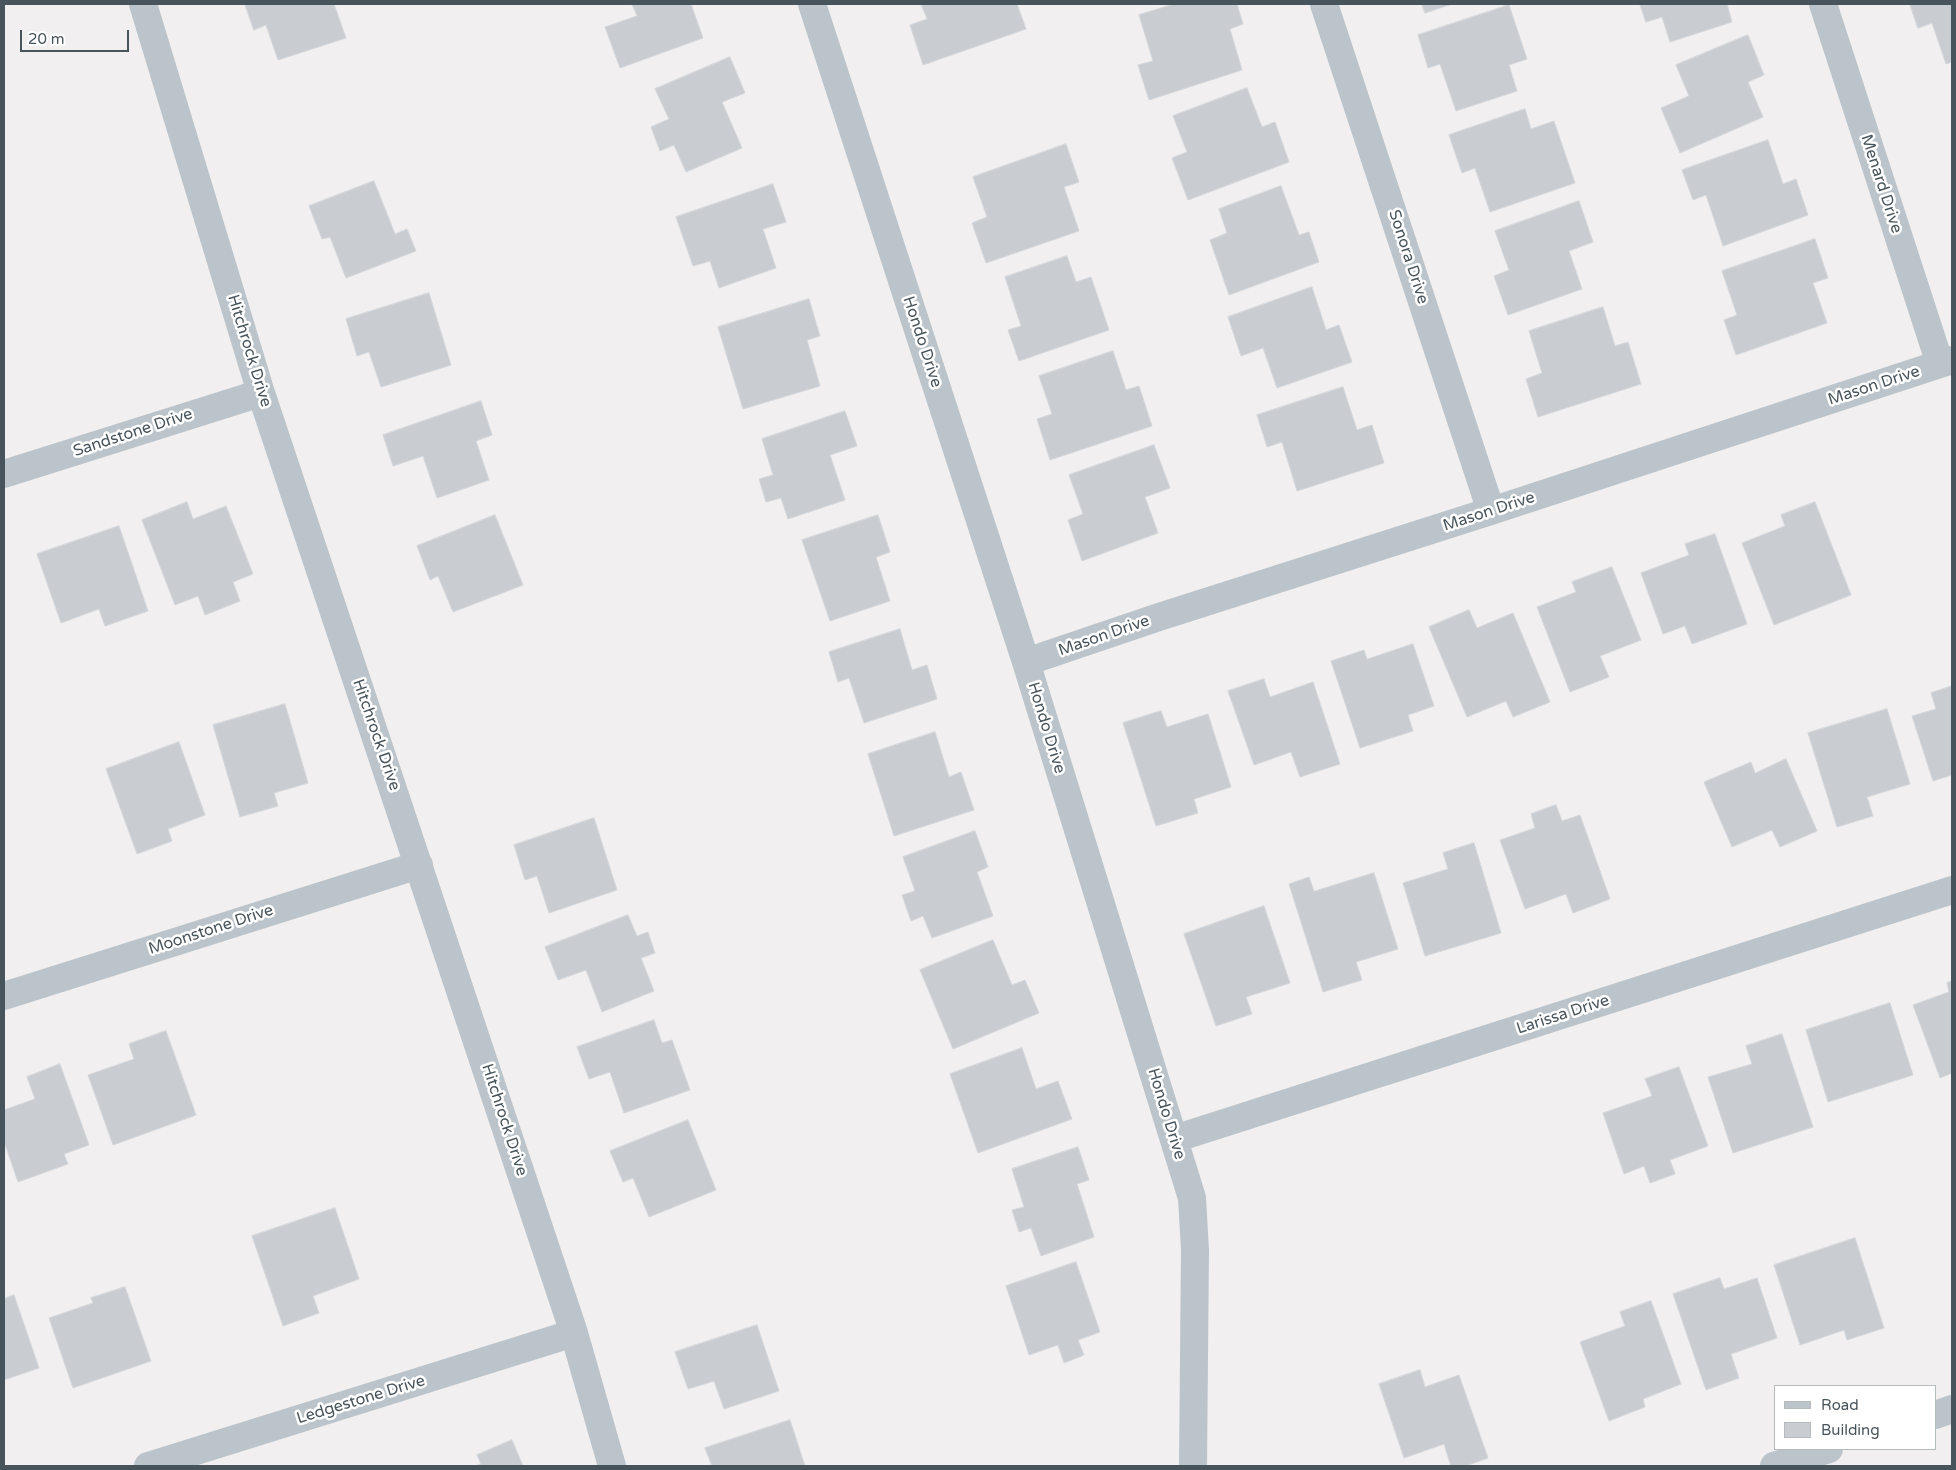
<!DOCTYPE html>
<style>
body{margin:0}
#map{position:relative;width:1956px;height:1470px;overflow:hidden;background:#f1efef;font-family:"Varela Round",sans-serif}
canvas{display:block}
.frame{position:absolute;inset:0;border:5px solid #48545b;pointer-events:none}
.legend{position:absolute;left:1774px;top:1385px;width:162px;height:65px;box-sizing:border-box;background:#fff;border:1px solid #b6bbbd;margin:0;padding:6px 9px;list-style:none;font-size:15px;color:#48545b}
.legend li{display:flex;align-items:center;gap:10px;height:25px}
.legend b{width:25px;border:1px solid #b6bbbd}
.scale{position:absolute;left:20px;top:30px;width:109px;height:22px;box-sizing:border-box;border:2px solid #48545b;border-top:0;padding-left:6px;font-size:15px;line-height:18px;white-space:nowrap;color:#48545b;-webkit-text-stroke:4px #fff;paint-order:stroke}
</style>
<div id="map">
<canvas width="1956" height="1470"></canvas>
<div class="frame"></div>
<ul class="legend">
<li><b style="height:6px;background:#bbc4ca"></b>Road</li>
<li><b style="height:14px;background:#c9ccd1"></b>Building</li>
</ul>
<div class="scale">20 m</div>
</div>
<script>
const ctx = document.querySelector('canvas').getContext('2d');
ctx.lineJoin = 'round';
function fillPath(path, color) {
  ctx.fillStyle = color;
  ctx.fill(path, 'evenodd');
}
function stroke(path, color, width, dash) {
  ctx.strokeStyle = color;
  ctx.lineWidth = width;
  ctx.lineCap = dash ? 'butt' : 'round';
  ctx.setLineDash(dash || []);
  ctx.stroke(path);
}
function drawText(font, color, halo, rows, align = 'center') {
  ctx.font = font + ' "Varela Round",sans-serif';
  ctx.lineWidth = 5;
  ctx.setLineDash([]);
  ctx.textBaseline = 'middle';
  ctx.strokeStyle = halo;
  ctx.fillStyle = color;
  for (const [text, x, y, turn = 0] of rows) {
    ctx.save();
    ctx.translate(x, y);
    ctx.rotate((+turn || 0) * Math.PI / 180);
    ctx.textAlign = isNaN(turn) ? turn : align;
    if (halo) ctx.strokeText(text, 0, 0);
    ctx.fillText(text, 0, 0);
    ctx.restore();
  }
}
const building = new Path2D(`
 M245,4H334L346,38L278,60L266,25L254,30Z
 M632,4H691L703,38L620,68L605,27L637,16Z
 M921,4H1017L1026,29L923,65L910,25L927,19Z
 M1174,4H1237L1243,24L1230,29L1242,70L1149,100L1138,65L1153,61L1139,15Z
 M1422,4H1452L1425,13Z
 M1640,4H1727L1732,22L1670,42L1662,17L1646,22Z
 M1910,4H1952V62L1946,64L1932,23L1918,28Z
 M1509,5L1527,59L1509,65L1517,91L1456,111L1440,64L1428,68L1418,35Z
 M1748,35L1764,75L1748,82L1763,117L1680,153L1661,108L1689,96L1676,65Z
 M730,57L745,93L722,102L742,148L686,172L674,145L660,151L651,127L669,119L655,89Z
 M1247,88L1262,127L1275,122L1289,162L1188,200L1172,158L1187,152L1173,116Z
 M1525,109L1531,129L1554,121L1575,183L1490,212L1475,168L1462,173L1449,135Z
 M1768,140L1783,184L1796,179L1808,215L1723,246L1706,195L1693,200L1682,170Z
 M1066,144L1079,182L1064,187L1079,231L986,263L972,223L987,217L973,177Z
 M374,181L395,234L407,229L416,251L346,278L330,237L322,239L309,206Z
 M773,184L786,222L763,229L776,268L719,288L710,261L693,266L676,217Z
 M1281,186L1299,235L1309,232L1319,262L1229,295L1210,240L1227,233L1219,209Z
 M1579,201L1593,242L1569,251L1582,289L1508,315L1494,276L1509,270L1495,231Z
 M1815,239L1828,278L1813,283L1827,323L1736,355L1724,320L1737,315L1722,271Z
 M1067,256L1076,282L1091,277L1109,330L1019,361L1008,330L1021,326L1005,277Z
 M1312,287L1326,330L1339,325L1352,362L1277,388L1263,348L1241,356L1228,317Z
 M429,293L451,365L381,387L369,352L357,356L346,319Z
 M809,299L820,336L807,340L820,386L743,409L718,327Z
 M1603,307L1615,346L1628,342L1641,384L1538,417L1526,379L1542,373L1529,331Z
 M1113,351L1126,390L1139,386L1152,426L1050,460L1037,419L1052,414L1039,376Z
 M1343,387L1357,430L1372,425L1384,463L1297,491L1282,442L1267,447L1257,415Z
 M481,401L492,435L476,441L489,480L437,498L423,456L393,466L383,435Z
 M845,411L857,446L830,455L845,500L788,519L781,498L766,502L759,479L773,475L762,439Z
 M1154,445L1170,488L1145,497L1158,533L1082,561L1068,520L1083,514L1069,475Z
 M187,502L193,519L226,506L253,574L233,582L240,601L205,615L198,596L175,605L142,520Z
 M1815,502L1851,595L1774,625L1742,543L1785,526L1781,515Z
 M495,515L523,585L453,612L438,576L430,580L417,546Z
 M878,515L890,552L876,557L890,601L830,621L802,540Z
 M119,526L148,611L105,626L99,609L61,623L37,554Z
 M1715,534L1747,624L1692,644L1685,626L1663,634L1641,573L1689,555L1685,544Z
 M1612,567L1641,640L1600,656L1609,677L1570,692L1537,607L1576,592L1572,582Z
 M1469,610L1477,628L1513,613L1550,702L1513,717L1506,701L1467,717L1429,627Z
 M900,629L912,670L927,665L937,699L864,723L849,678L838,682L829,652Z
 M1413,644L1434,706L1408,715L1413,731L1360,748L1331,661L1364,650L1367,659Z
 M1264,679L1270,697L1313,682L1340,764L1300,777L1291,752L1254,765L1228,691Z
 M1952,686V775L1933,781L1912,716L1936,709L1931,693Z
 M285,704L308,783L274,793L278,806L240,817L213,725Z
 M1887,709L1910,784L1867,797L1873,816L1837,827L1808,733Z
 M1161,711L1167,727L1208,714L1231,787L1194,799L1198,813L1156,826L1123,723Z
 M935,732L949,777L961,772L974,810L894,836L868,754Z
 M179,742L205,815L168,829L172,841L137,854L106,769Z
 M1786,759L1817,831L1780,847L1772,830L1732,847L1704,782L1751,762L1755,773Z
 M1556,805L1562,821L1580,815L1610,899L1573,913L1566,894L1525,909L1500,840L1535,828L1531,814Z
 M594,818L617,890L549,913L537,876L525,880L514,845Z
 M975,831L988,867L977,872L993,916L932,938L923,916L911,921L902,895L915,891L903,857Z
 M1474,843L1501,933L1425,956L1403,883L1448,869L1443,853Z
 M1374,873L1398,949L1356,962L1362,980L1323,992L1289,884L1309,877L1314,891Z
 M1264,906L1290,983L1246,997L1252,1014L1216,1026L1184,934Z
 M628,915L637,936L648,932L655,953L641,958L654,991L602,1012L586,970L558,980L545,947Z
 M993,940L1012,985L1025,980L1039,1013L953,1049L920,970Z
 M1952,981V1073L1940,1078L1913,1005L1949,992L1947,983Z
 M1890,1003L1913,1075L1828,1102L1806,1030Z
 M654,1020L662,1043L672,1040L690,1090L624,1113L610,1072L589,1079L577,1047Z
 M166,1031L196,1115L113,1145L88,1075L134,1059L129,1044Z
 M1782,1034L1813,1127L1733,1153L1708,1077L1752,1064L1746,1046Z
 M1022,1048L1036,1089L1058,1081L1072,1119L978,1153L950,1074Z
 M60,1064L89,1145L64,1154L68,1164L18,1182L4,1141V1110L35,1099L27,1077Z
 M1679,1067L1708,1146L1670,1160L1675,1174L1650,1183L1644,1166L1624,1174L1603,1113L1652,1096L1645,1079Z
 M688,1120L716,1190L649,1217L633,1178L623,1182L610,1151Z
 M1078,1147L1089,1180L1077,1184L1094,1237L1041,1256L1031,1228L1019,1232L1012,1210L1024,1207L1012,1169Z
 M335,1208L359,1279L313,1296L319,1313L283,1326L252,1236Z
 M1855,1238L1884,1328L1847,1340L1844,1330L1800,1345L1774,1265Z
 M1076,1262L1100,1332L1078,1340L1084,1355L1064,1363L1058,1345L1029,1355L1006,1286Z
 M1720,1278L1724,1289L1757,1278L1777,1338L1731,1354L1739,1378L1706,1390L1673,1294Z
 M125,1287L151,1361L73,1388L49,1318L93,1303L91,1298Z
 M14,1295L39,1368L4,1380V1299Z
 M1651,1301L1681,1384L1643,1399L1645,1407L1609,1421L1580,1342L1625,1326L1620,1312Z
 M757,1325L779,1391L724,1409L714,1381L688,1389L675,1352Z
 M1420,1370L1425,1387L1459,1375L1488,1458L1465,1466H1451L1444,1444L1404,1458L1379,1384Z
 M790,1420L805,1466H712L705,1448Z
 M512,1440L523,1466H475L481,1464L477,1455Z`);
fillPath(building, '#c9ccd1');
stroke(building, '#d3d6da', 1);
stroke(new Path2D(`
 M143,4L261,393L574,1333L612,1466
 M812,4L1026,662L1192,1198L1195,1250L1193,1466
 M1324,4L1491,511
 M1823,4L1940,364
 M4,474L261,393
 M1026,662L1159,617L1491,511L1952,360
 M4,996L419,865
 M1174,1139L1952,890
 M1935,1415L1952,1409
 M148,1466L574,1333
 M1774,1466L1829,1449`), '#bbc4ca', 28);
drawText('16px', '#48545b', '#fff', [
 ["Menard Drive",1881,184,72],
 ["Sonora Drive",1408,257,72],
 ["Hondo Drive",922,342,72],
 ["Hitchrock Drive",249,351,73],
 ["Mason Drive",1874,386,-18],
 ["Sandstone Drive",133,433,-18],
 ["Mason Drive",1489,512,-18],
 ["Mason Drive",1104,636,-19],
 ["Hondo Drive",1046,728,73],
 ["Hitchrock Drive",376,735,71],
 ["Moonstone Drive",211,930,-18],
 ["Larissa Drive",1563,1015,-18],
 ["Hondo Drive",1166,1114,73],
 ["Hitchrock Drive",504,1120,72],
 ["Ledgestone Drive",361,1400,-17]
]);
</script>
